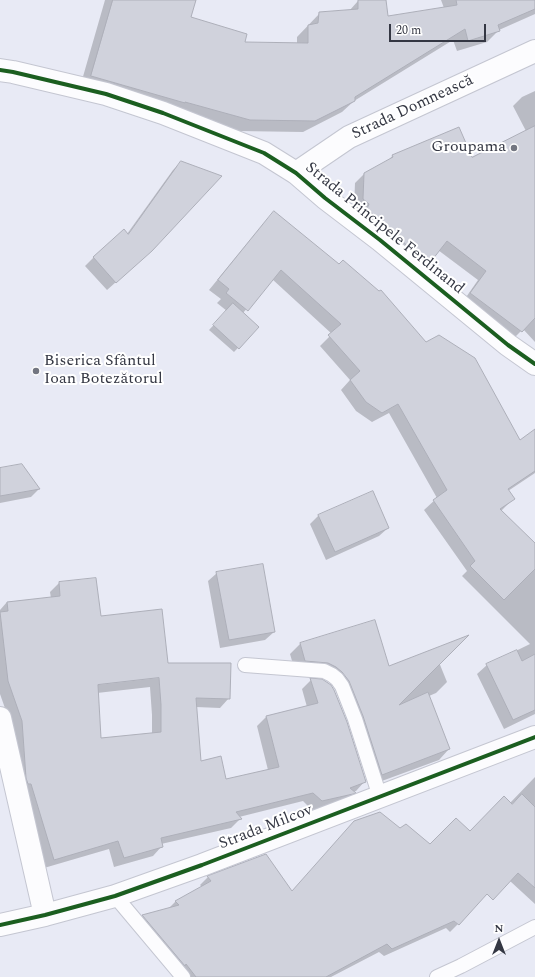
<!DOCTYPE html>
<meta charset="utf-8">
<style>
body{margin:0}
#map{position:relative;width:535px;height:977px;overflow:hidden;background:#e8eaf5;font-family:Spectral,serif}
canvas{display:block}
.north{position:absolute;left:479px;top:921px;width:40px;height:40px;-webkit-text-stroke:3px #fff;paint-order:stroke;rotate:0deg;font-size:11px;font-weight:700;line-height:16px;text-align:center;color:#343743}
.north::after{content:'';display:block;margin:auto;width:14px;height:18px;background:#343743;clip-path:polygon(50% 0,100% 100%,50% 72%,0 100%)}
.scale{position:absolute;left:389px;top:24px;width:97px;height:18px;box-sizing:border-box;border:2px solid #343743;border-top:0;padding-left:5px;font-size:12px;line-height:14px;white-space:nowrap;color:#343743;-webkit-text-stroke:3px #fff;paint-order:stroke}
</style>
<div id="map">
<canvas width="535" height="977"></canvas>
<div class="north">N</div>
<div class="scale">20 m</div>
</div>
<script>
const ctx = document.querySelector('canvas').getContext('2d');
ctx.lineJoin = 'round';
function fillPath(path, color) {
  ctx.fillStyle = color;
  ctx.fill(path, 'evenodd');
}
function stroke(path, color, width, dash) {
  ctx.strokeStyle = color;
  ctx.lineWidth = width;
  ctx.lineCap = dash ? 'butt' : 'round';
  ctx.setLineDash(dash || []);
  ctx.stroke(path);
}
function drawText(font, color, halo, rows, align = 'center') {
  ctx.font = font + ' Spectral,serif';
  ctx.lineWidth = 4;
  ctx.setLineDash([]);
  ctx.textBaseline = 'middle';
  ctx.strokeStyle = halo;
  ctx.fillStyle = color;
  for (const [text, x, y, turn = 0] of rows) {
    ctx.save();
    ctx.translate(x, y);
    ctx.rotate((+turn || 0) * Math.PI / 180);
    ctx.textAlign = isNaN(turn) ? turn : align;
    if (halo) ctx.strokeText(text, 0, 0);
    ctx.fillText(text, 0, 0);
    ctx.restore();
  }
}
fillPath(new Path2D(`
 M105,0H195L190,18L243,43L297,44V37L320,13L349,11L358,1L367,0H385L387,18L444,8L441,0H535V14L499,30L487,42L457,51L453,40L354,101L342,112L303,132L238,131L80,87Z
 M535,91V342L523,329L512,340L462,303L478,280L438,250L428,264L420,272L354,208L355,183L364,174L387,162L393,155L471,158L526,131L513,106L522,97Z
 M182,162L142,259L107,290L85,266L94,257L127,234L173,170Z
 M274,213L426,343L520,441L535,443V473L508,491L513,499L501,511L535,544V714L504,729L477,674L487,665L530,644L462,576L467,571L424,510L437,498L389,413L372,422L356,411L341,390L350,380L320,346L332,334L272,279L243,313L258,327L234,352L209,330L227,311L217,303L221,299L209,290L265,222Z
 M0,469L39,489L31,497L0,503Z
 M319,515L388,528L379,536L326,560L310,524Z
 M217,573L274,632L265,640L220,648L208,581Z
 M59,583L100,617L167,664L229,698L220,708L196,707L200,762L225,780L268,770L257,726L266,717L307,707L302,689L311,680L365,781L356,791L353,792L354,793L345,802L312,810L303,801L239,817L240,819L231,828L161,844L162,846L153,856L114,867L109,849L44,868L13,731L0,694V610L7,602L51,598L50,592ZM150,687L152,715V734L100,739L97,693Z
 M301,643L388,667L434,650L447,682L436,693L429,696L449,749L439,760L371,785L338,692L332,683L325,678L295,671L290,654Z
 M535,777V904L510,881V803Z
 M346,831L458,924L450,932L446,928L384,956L379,952L331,977H182L135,924L143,916L168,909L175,902L202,887L200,885L208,877L292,892Z`), '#0003');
const building = new Path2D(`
 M113,0H196L191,17L247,34L245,42L308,43V25L318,23L319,12L358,9V0H386L388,16L457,5L456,0H535V9L498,25L500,31L468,41L465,29L355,97V101L315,121L250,120L185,102V103L91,76Z
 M535,126V318L522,332L470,293L486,271L447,241L429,264L412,250L367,209L369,204L363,199L364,173L393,157L392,155L459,127L472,157Z
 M181,161L222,176L152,251L116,283L93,257L124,229L128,234Z
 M274,211L339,264L343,260L379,291L381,290L426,342L439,335L475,358L520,440L535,429V471L508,489L515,499L500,509L535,543V569L504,600L470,566L475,561L433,500L447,490L398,404L382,413L366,402L350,380L360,371L328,335L341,324L281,270L248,311L226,293L229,289L218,280Z
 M233,303L259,327L239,349L213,325Z
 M22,464L40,489L0,496V468Z
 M373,491L389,528L335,552L318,515Z
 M263,564L275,632L229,640L216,572Z
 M96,578L101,616L162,609L168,663H231L230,699L196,698L201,761L221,756L226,779L279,767L266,716L318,703L310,678L322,679L331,685L334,690L347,722L366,782L350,788L356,793L353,794L322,801L313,793L236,812L242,819L161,838L163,847L124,858L118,841L54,860L31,784H28L26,778L22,721L8,681L0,612L8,611L7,602L60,596L59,582ZM159,678L161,705V732L101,738L98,685Z
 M375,620L389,666L469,635L399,705L428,692L450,749L382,775L363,716L349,681L342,672L336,667L328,663L305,661L300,643Z
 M517,650L522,661L535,654V710L513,720L486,664Z
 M522,794L535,807V888L518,873L493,900L487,894L459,925L454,921L392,949L387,944L326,977H196L186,964L185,966L142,915L179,905L175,901L211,881L207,876L266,854L292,891L354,821L380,812L400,828L406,824L430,844L456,818L470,831L504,796L512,804Z`);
fillPath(building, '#d0d2dc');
stroke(building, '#adafb9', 1);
const service = new Path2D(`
 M245,665L324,671L332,675L337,679L342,686L355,719L380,797
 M115,896L183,977
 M437,977L461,966L535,927`);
const minor = new Path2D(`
 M0,718L45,915
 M0,925L45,915L115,896L202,865L535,737`);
const tertiary = new Path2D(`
 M0,70L13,72L106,94L163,113L264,153L296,173L325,198L380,240L508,345L535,364
 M296,173L349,137L535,51`);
stroke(service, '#c4c6d1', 16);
stroke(minor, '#c4c6d1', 24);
stroke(tertiary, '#c4c6d1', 24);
stroke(service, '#fcfcfe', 14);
stroke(minor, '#fcfcfe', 22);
stroke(tertiary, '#fcfcfe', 22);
stroke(new Path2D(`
 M0,70L13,72L106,94L163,113L264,153L296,173L325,198L380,240L508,345L535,364
 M0,925L45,915L115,896L202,865L535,737`), '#1b5e20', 4);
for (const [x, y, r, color] of [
 [514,148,4,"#737681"],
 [36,371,4,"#737681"]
]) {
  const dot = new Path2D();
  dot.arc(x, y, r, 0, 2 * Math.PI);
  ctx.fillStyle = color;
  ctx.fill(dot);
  stroke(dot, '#fff', 1.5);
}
drawText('16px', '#343743', '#fff', [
 ["Strada Domnească",413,108,-25],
 ["Strada Principele Ferdinand",384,229,39],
 ["Strada Milcov",266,828,-21]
]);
drawText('16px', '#343743', '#fff', [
 ["Groupama",506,148],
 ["Biserica Sfântul",44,362,"left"],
 ["Ioan Botezătorul",44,380,"left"]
], 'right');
</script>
